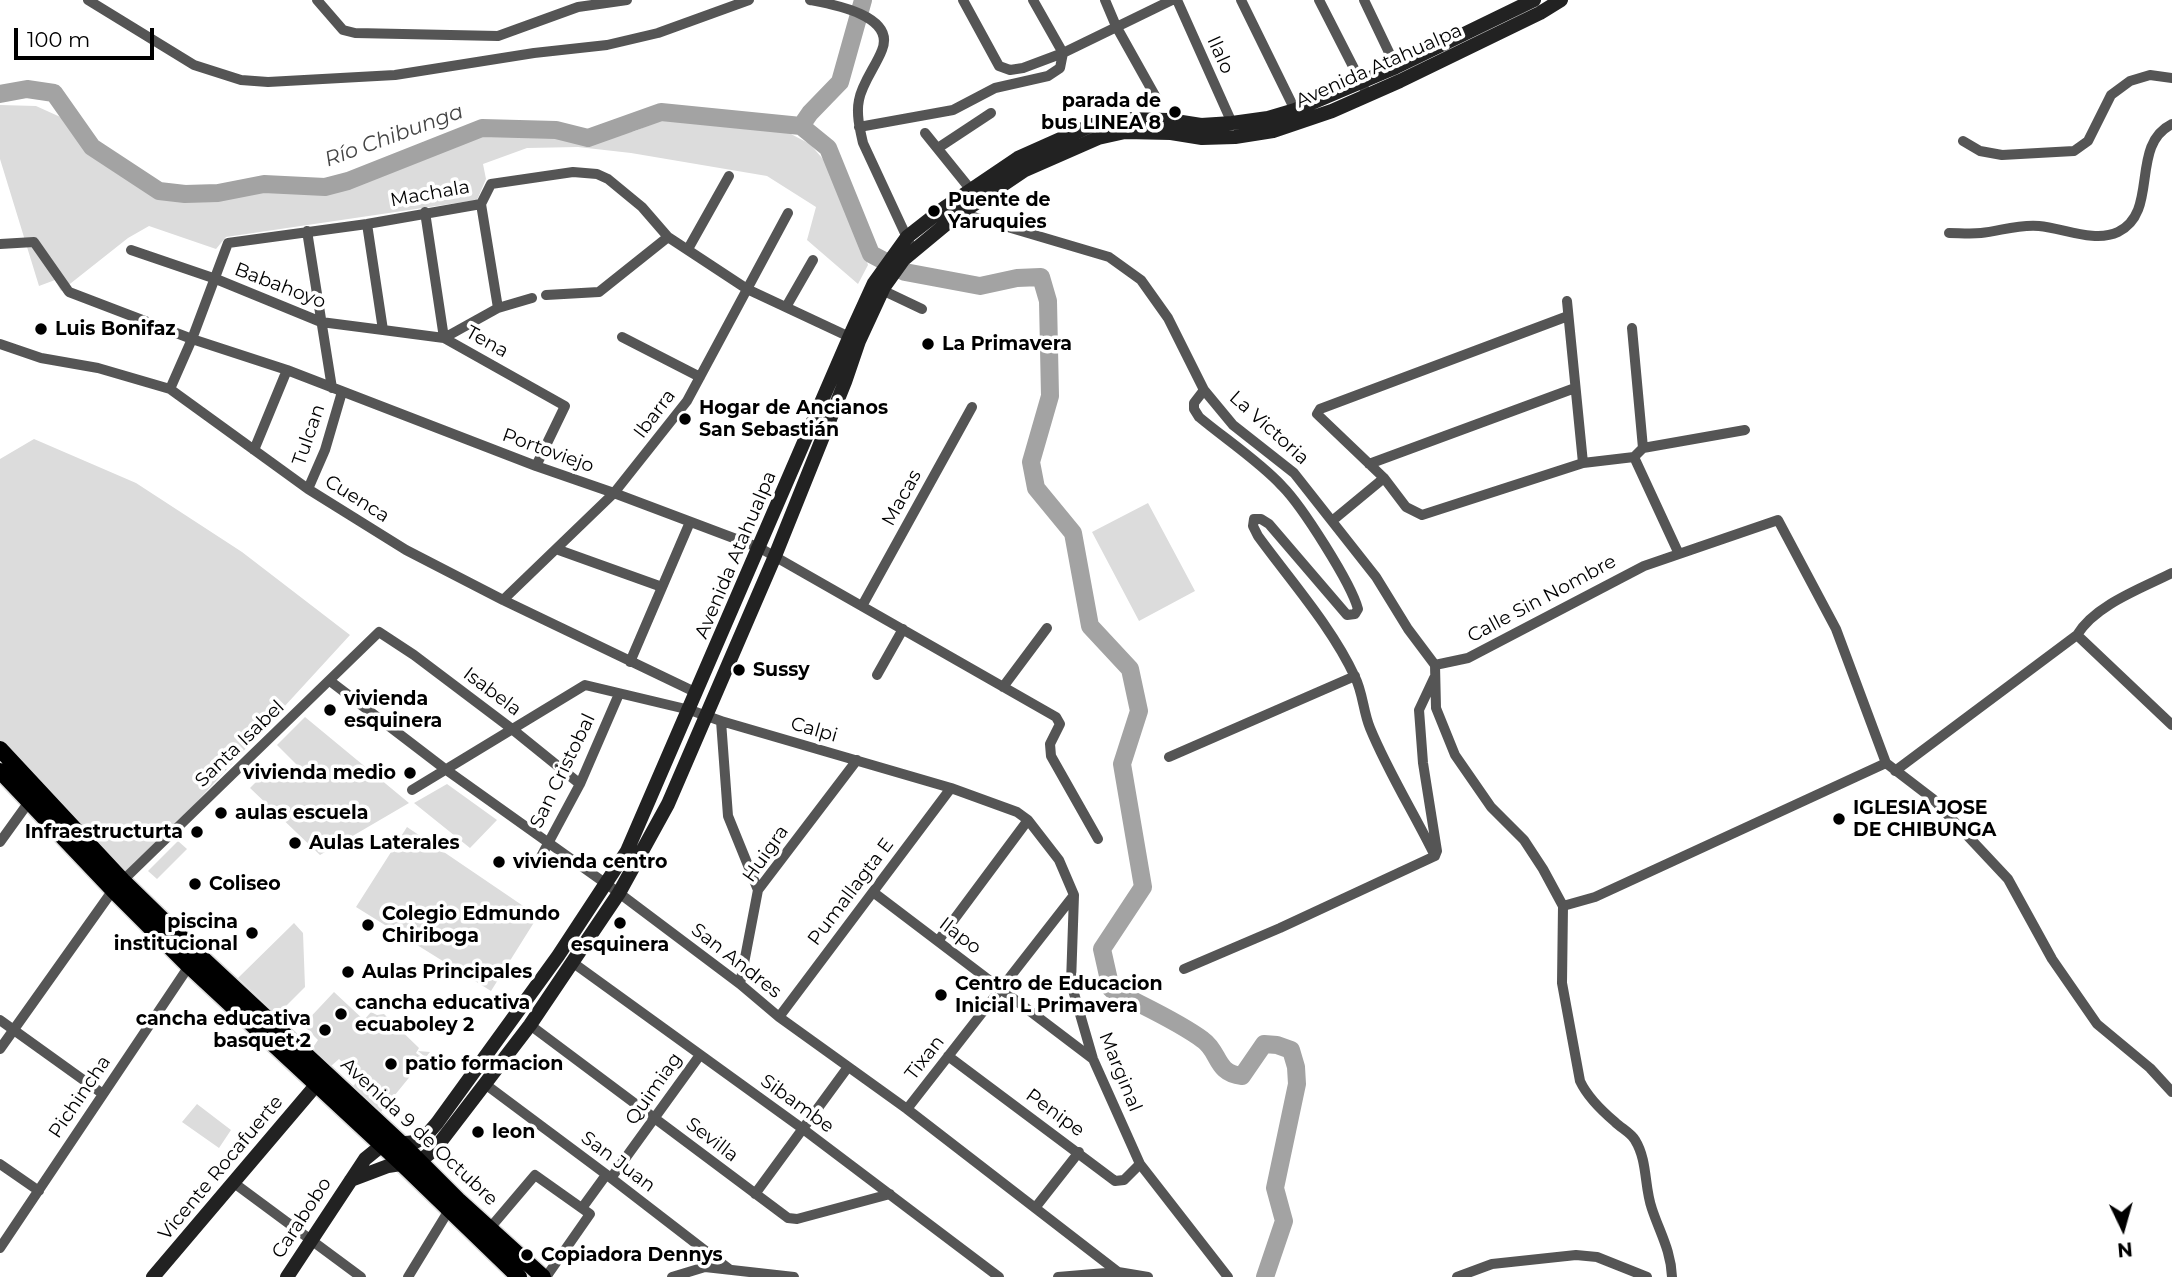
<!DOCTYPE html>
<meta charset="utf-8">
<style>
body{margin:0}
#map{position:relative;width:2172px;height:1277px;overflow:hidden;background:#fff;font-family:Montserrat,sans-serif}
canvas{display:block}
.north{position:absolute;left:2088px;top:1193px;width:70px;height:70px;-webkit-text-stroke:5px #fff;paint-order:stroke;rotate:175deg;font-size:19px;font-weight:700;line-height:28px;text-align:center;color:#000}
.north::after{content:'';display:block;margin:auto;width:24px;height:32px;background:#000;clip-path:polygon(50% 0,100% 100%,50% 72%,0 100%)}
.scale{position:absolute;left:14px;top:28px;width:140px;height:32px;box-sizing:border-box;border:4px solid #000;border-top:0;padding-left:9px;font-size:21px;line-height:24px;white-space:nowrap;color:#000;-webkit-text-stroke:5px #fff;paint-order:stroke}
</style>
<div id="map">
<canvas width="2172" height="1277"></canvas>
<div class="north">N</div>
<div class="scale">100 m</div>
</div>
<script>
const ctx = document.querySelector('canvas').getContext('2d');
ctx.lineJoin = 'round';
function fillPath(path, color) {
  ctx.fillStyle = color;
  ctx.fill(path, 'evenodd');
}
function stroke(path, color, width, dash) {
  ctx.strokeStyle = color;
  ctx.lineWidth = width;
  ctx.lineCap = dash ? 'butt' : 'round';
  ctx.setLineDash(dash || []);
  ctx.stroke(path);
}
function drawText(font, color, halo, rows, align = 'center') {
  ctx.font = font + ' Montserrat,sans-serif';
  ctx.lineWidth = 7;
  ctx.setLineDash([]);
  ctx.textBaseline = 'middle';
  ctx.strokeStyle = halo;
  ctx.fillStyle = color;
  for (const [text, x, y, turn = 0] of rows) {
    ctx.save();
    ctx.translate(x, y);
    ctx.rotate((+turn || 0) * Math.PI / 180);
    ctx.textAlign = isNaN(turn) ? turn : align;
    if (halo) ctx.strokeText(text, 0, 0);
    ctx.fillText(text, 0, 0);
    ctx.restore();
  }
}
fillPath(new Path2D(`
 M0,105L36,106L67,120L101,158L133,184L165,198L209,202L253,193L313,192L356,185L493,132L609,137L635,131L667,118L789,133L810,144L834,172L853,218L868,265L858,284L807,240L816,207L767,176L631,153L578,147L527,148L483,164L486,179L477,200L226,237L216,249L149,226L128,238L61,291L55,280L39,286L0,159Z
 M34,439L136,483L242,552L350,635L127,878L0,742V459Z
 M1148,503L1195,591L1139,621L1092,532Z
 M305,717L409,803L320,855L250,788L276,762L289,774L298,766L277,745Z
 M447,784L497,820L470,848L414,803Z
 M407,827L538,916L491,991L356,907Z
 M178,841L187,849L157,879L148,871Z
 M294,923L303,933L305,987L277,1015L238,978Z
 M334,992L364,1020L371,1012L377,1015L384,1014L419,1048L416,1053L423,1058L424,1056L418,1051L430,1052L381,1112L353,1086L360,1079L339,1059L331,1066L315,1052L314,1046L318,1040L303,1025Z
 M197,1104L231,1130L219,1148L182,1122Z`), '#dcdcdc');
stroke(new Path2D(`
 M0,94L27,89L54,93L92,147L159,191L185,194L218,193L264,184L325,187L348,181L482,128L556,130L588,138L661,112L801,126L828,148L871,254L905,272L980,286L1017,278L1041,277L1048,301L1050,396L1031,462L1036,488L1073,533L1090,626L1130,669L1139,711L1122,764L1143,887L1102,949L1111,989C1140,1005 1176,1020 1203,1040C1220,1052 1215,1073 1242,1076L1264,1044L1277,1045L1291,1050L1296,1067L1297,1084L1275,1188L1284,1221L1265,1277
 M801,126L810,113L840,82L863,0`), '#a3a3a3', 18);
const primary = new Path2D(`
 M0,749L123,881L199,955L403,1145L458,1200L543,1277
 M0,771L113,890L189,966L401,1163L519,1277`);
stroke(primary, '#dbdbdb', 19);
stroke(new Path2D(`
 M88,0L194,65L241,80L268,82L395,75L534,53L607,45L658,33L749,0
 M317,0L343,30L355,33L498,36L578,7L627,0
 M810,0C831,4 896,15 882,50C876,66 862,83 859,100C856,114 860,130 863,143L909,242
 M963,0L999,66L1010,70L1023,68L1063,53L1172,0
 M1105,0L1116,26L1158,101
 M1177,0L1232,123
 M1241,0L1295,110
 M1319,0L1364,88
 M1364,0L1396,67
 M859,127L953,110L995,88L1048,76L1060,68L1063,53L1033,0
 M925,133L971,190
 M1963,141L1980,151L2002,155L2074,151L2088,141L2111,95L2130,81L2150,75L2172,78
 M938,148L991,113
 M481,204L498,308
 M425,212L444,338
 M957,212L1109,257L1141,280L1168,318L1204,390L1233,425L1294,473L1376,577L1408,629L1435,665
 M367,224L383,330
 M307,231L332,388
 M1949,233C1959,233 1970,234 1981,233C2000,231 2019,224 2039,226C2063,228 2095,243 2118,232C2160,212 2129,145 2172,124
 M0,244L34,242L69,292L192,339L287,370L536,466L614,493L760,548L1056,717L1060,724L1050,744L1051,756L1098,839
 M688,249L729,176
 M131,250L216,279L321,322L383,330L444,338L498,308L532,298
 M882,290L922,309
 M546,295L599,292L668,237
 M1567,301L1583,463
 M786,307L813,260
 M1568,316L1320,409L1317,414L1384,478L1406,507L1422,515L1583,463L1634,457
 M1632,328L1643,448L1634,457L1678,552
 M622,337L700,377
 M444,338L565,406L536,466
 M0,344L41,358L98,368L170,389L308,489L406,550L503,600L697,693
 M170,389L192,339L228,243L367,224L481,204L491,184L573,172L597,174L608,179L642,207L668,237L747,289L856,340
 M1204,390L1194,403V409L1199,417C1224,438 1260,462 1282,486C1302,506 1351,583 1358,609L1355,614L1347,615L1269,524L1261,519H1254L1253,526L1258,536C1290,580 1332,627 1355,677C1363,693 1363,711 1370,728C1388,772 1414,813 1435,856
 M1643,448L1745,430
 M254,450L287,370
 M1369,464L1575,388
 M308,489L325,450L342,392
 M1332,521L1384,478
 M556,549L662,587
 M503,600L614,493L687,401L788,213
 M862,606L972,407
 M2077,635L2172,725
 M630,662L690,522
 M1435,665L1468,658L1644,566L1778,520L1836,629L1886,763L1933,799L2008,879L2052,959L2097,1024L2150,1068L2172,1092
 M1435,665L1436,708L1455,755L1491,807L1524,840L1543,869L1563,906L1562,983L1580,1081C1587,1096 1602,1111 1615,1122C1621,1128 1631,1133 1635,1140C1648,1161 1644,1187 1652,1209C1660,1233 1671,1251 1672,1277
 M877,675L903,629
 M330,681L445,769L619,893L740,984L779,1017L907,1109L1118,1272
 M1003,687L1047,628
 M721,721L728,816L758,890
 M1169,757L1355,676
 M1895,771L2077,635C2095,605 2142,588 2172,573
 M412,790L585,685L690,710L721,721L951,788L1017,812L1028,820L1059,860L1074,895L1071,983L1093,1059L1140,1164L1228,1277
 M0,842L31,799
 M537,864L580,784L619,694
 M873,892L1093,1059
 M1563,906L1595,897L1886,763
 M938,941L1028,820
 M572,962L803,1129L999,1277
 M1184,969L1280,928L1435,856L1437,851L1423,763L1419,710L1434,678
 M740,984L758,890L857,760
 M779,1017L951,788
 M0,1020L103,1094
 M530,1025L788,1218L797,1219L890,1194
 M0,1049L113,890L379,632L414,655L512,729L580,784
 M948,1056L1115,1181L1124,1180L1140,1164
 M485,1084L611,1178L729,1269
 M907,1109L1074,895
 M0,1164L39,1191
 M611,1178L700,1055
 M234,1183L361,1277
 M755,1194L848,1067
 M582,1208L606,1175
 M1035,1208L1079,1152
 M490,1228L535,1175L590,1214L546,1277
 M0,1248L189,966
 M408,1277L449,1210
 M672,1277L705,1267L794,1277
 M1058,1277L1118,1272L1148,1277
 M1457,1277L1492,1264L1576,1255L1597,1257L1647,1277`), '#555', 10);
stroke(new Path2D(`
 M351,1180L388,1166L420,1161L435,1149L530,1025L619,893L668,804L775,556L845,382L859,341L884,287L904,259L951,220L1025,170L1098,138L1125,132L1171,133L1202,138L1235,137L1273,131L1332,111L1400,81L1540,13L1561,0
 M153,1277L317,1084
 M287,1277L365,1159L381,1146L415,1142L425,1137L437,1123L558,956L627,851L852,331L874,283L907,237L944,208L1018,158L1092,125L1122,119L1169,120L1201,125L1232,123L1268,118L1295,110L1396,67L1534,0`), '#222', 14);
stroke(primary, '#000', 16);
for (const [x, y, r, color] of [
 [1175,112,7,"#000"],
 [934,211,7,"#000"],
 [41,329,7,"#000"],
 [928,344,7,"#000"],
 [685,419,7,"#000"],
 [739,670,7,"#000"],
 [330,710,7,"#000"],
 [410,773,7,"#000"],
 [221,813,7,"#000"],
 [1839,819,7,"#000"],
 [197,832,7,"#000"],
 [295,843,7,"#000"],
 [499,862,7,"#000"],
 [195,884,7,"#000"],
 [620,923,7,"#000"],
 [368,925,7,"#000"],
 [252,933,7,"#000"],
 [348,972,7,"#000"],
 [941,995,7,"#000"],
 [341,1014,7,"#000"],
 [325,1030,7,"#000"],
 [391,1064,7,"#000"],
 [478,1132,7,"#000"],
 [527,1255,7,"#000"]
]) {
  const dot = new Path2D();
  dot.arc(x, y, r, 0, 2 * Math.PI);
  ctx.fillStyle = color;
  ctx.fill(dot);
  stroke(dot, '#fff', 2.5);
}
drawText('19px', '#000', '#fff', [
 ["Ilalo",1220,55,66],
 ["Avenida Atahualpa",1379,66,-24],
 ["Machala",430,194,-10],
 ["Babahoyo",280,286,21],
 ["Tena",487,342,29],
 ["Ibarra",655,414,-53],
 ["La Victoria",1269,428,42],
 ["Tulcan",309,435,-71],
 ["Portoviejo",548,451,20],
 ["Macas",902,498,-61],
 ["Cuenca",357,499,32],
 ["Avenida Atahualpa",736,555,-67],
 ["Calle Sin Nombre",1542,599,-28],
 ["Isabela",492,692,37],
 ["Calpi",814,730,16],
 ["Santa Isabel",240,744,-44],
 ["San Cristobal",563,771,-64],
 ["Huigra",766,854,-55],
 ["Pumallagta E",851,892,-53],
 ["Ilapo",960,936,37],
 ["San Andres",736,961,38],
 ["Tixan",925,1058,-52],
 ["Marginal",1120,1072,68],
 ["Quimiag",654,1089,-55],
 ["Pichincha",80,1097,-56],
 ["Sibambe",797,1104,36],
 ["Penipe",1055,1113,36],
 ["Avenida 9 de Octubre",419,1132,43],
 ["Sevilla",712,1140,37],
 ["San Juan",618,1162,37],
 ["Vicente Rocafuerte",221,1168,-50],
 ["Carabobo",302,1218,-57]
]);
drawText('bold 19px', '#000', '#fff', [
 ["parada de",1161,101,"right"],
 ["bus LINEA 8",1161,123,"right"],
 ["Puente de",948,200],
 ["Yaruquies",948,222],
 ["Luis Bonifaz",55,329],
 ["La Primavera",942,344],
 ["Hogar de Ancianos",699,408],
 ["San Sebastián",699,430],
 ["Sussy",753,670],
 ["vivienda",344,699],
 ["esquinera",344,721],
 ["vivienda medio",396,773,"right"],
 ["IGLESIA JOSE",1853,808],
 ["DE CHIBUNGA",1853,830],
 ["aulas escuela",235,813],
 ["Infraestructurta",183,832,"right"],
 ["Aulas Laterales",309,843],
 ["vivienda centro",513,862],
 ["Coliseo",209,884],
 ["Colegio Edmundo",382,914],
 ["Chiriboga",382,936],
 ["piscina",238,922,"right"],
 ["institucional",238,944,"right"],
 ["esquinera",620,945,"center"],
 ["Aulas Principales",362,972],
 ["Centro de Educacion",955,984],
 ["Inicial L Primavera",955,1006],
 ["cancha educativa",355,1003],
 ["ecuaboley 2",355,1025],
 ["cancha educativa",311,1019,"right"],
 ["basquet 2",311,1041,"right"],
 ["patio formacion",405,1064],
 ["leon",492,1132],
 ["Copiadora Dennys",541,1255]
], 'left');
drawText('italic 21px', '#444', '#fff', [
 ["Río Chibunga",394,136,-20]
]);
</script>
